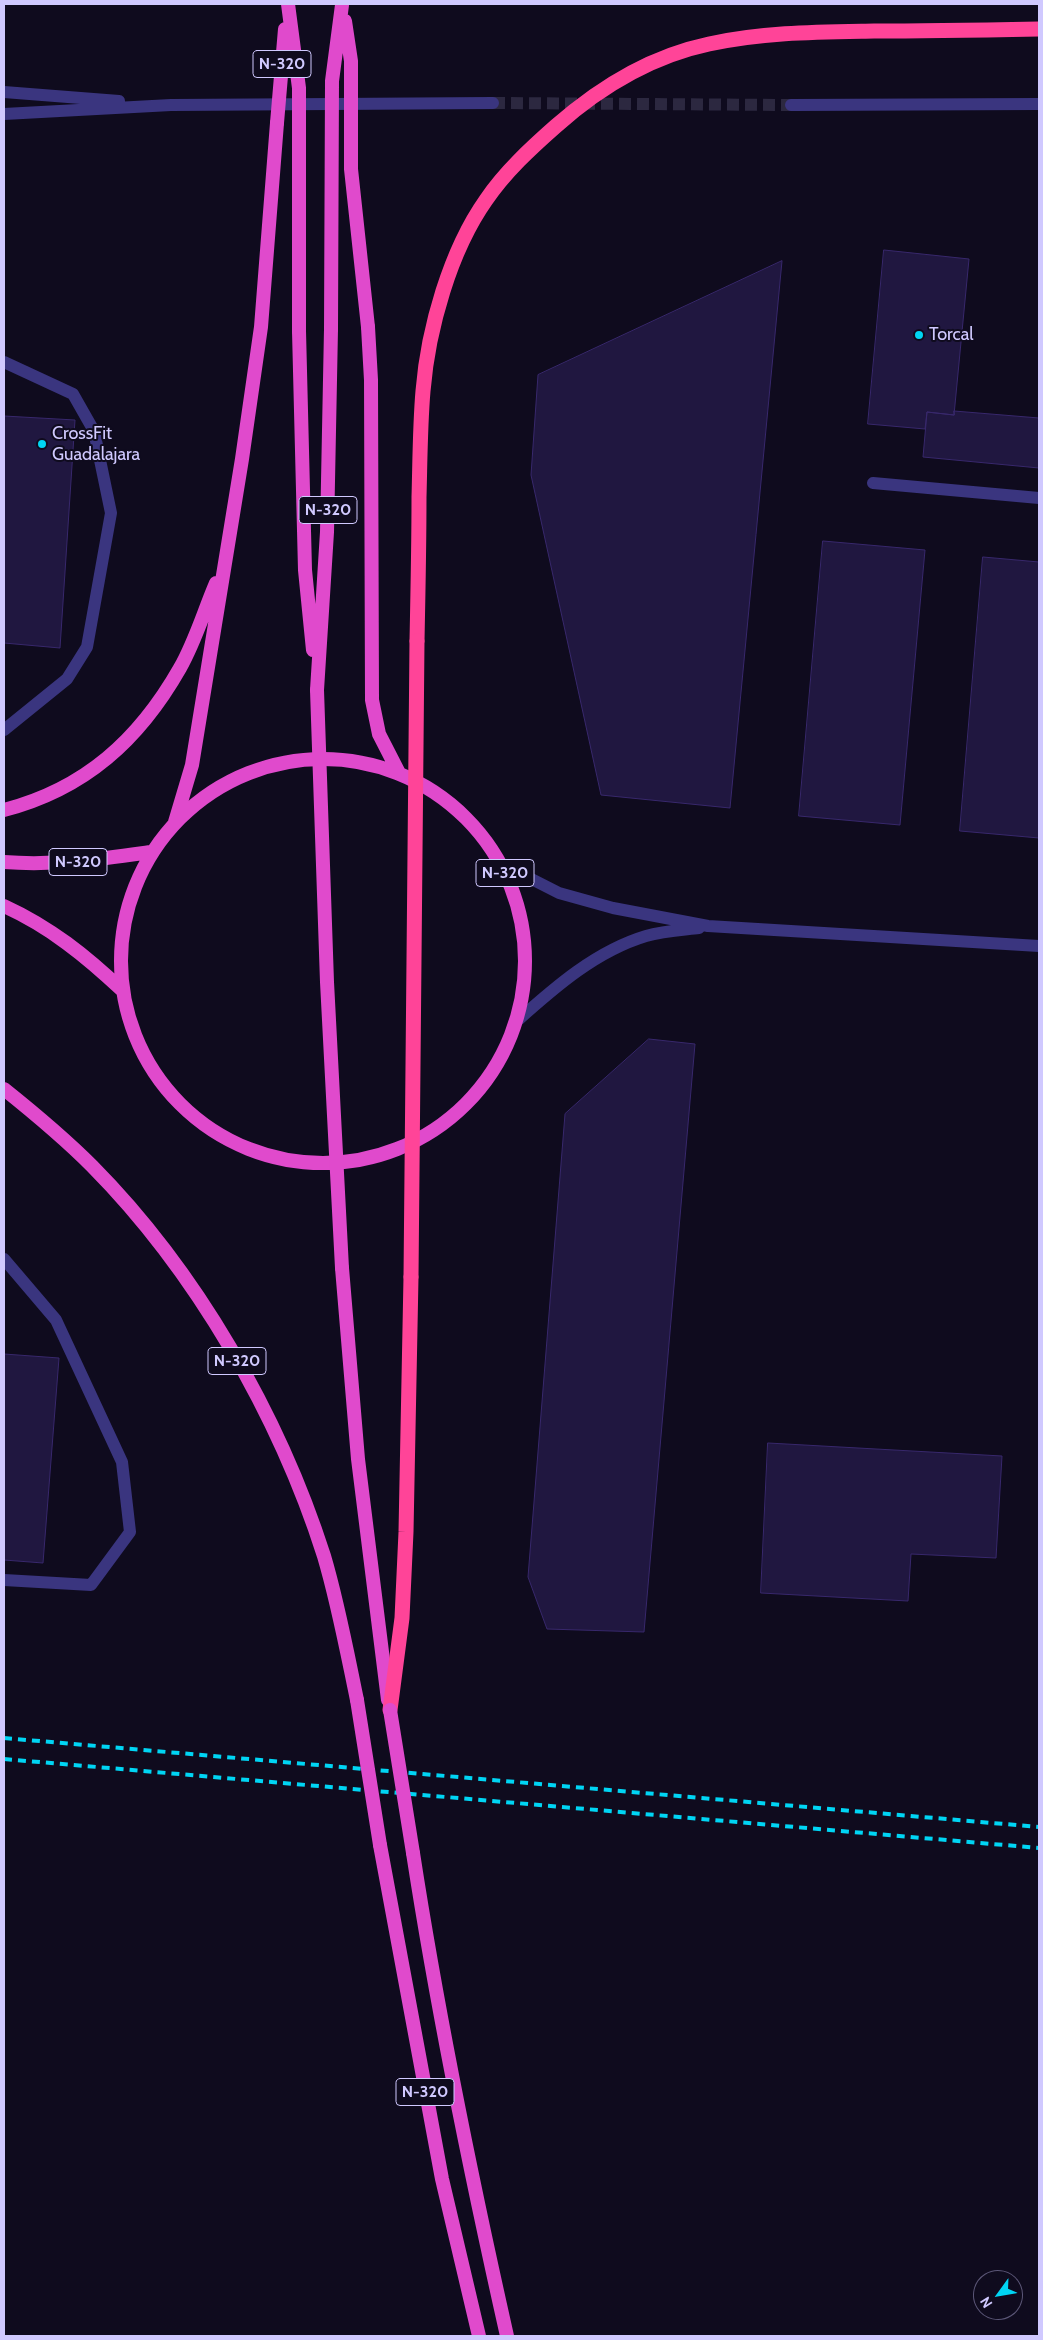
<!DOCTYPE html>
<style>
body{margin:0}
#map{position:relative;width:1043px;height:2340px;overflow:hidden;background:#0f0b1e;font-family:Cabin,sans-serif}
canvas{display:block}
.frame{position:absolute;inset:0;border:5px solid #d0c9ff;pointer-events:none}
.north{position:absolute;left:973px;top:2270px;width:50px;height:50px;box-sizing:border-box;background:#0f0b1e;border:1px solid #5c5778;border-radius:50%;rotate:238deg;font-size:14px;font-weight:700;line-height:20px;text-align:center;color:#d0c9ff}
.north::after{content:'';display:block;margin:auto;width:18px;height:22px;background:#00d5f4;clip-path:polygon(50% 0,100% 100%,50% 72%,0 100%)}
</style>
<div id="map">
<canvas width="1043" height="2340"></canvas>
<div class="frame"></div>
<div class="north">N</div>
</div>
<script>
const ctx = document.querySelector('canvas').getContext('2d');
ctx.lineJoin = 'round';
function fillPath(path, color) {
  ctx.fillStyle = color;
  ctx.fill(path, 'evenodd');
}
function stroke(path, color, width, dash) {
  ctx.strokeStyle = color;
  ctx.lineWidth = width;
  ctx.lineCap = dash ? 'butt' : 'round';
  ctx.setLineDash(dash || []);
  ctx.stroke(path);
}
function drawText(font, color, halo, rows, align = 'center') {
  ctx.font = font + ' Cabin,sans-serif';
  ctx.lineWidth = 4;
  ctx.setLineDash([]);
  ctx.textBaseline = 'middle';
  ctx.strokeStyle = halo;
  ctx.fillStyle = color;
  for (const [text, x, y, turn = 0] of rows) {
    ctx.save();
    ctx.translate(x, y);
    ctx.rotate((+turn || 0) * Math.PI / 180);
    ctx.textAlign = isNaN(turn) ? turn : align;
    if (halo) ctx.strokeText(text, 0, 0);
    ctx.fillText(text, 0, 0);
    ctx.restore();
  }
}
const building = new Path2D(`
 M884,250L969,259L954,415L927,412L925,429L868,424Z
 M782,261L730,808L601,795L531,475L538,375Z
 M954,411L1039,418V468L923,457L927,412L954,415Z
 M4,416L75,420L60,648L4,643Z
 M823,541L925,550L900,825L799,816Z
 M983,557L1039,562V838L960,831Z
 M649,1039L695,1044L644,1632L547,1629L528,1577L565,1114Z
 M4,1354L59,1358L43,1563L4,1560Z
 M768,1443L1002,1456L996,1558L911,1554L908,1601L761,1593Z`);
fillPath(building, '#201740');
stroke(building, '#38286c', 1);
stroke(new Path2D(`
 M493,103L791,105`), '#2c2840', 12, [12, 6]);
stroke(new Path2D(`
 M873,483L1039,498`), '#3a357f', 12);
stroke(new Path2D(`
 M4,362L73,394L94,431L111,513L87,647L67,679L4,730
 M500,863L559,893L613,908L708,926L1039,946
 M517,1021C555,987 596,951 646,936C663,931 682,930 699,928
 M4,1259L56,1320L122,1462L130,1532L91,1585L4,1580`), '#3a357f', 12);
stroke(new Path2D(`
 M4,92L119,101
 M791,105L1039,104
 M4,114L171,105L493,103`), '#3a357f', 12);
stroke(new Path2D(`
 M368,327L371,380L372,700L379,734L399,773
 M299,331L305,570L313,650
 M317,690L327,532L331,329
 M121 961a202 202 0 1 1 404 0a202 202 0 1 1-404 0Z
 M4,810C85,789 139,740 180,668C195,642 204,611 216,583
 M175,822L192,765L242,459L261,327L277,123
 M4,862C54,866 101,859 151,852
 M4,906C50,927 86,956 123,991
 M4,1089C34,1113 64,1138 92,1166C196,1271 279,1415 324,1556C338,1603 347,1652 357,1700
 M342,1268L358,1459L388,1700
 M380,1845L442,2179L479,2336
 M413,1853C438,2015 471,2176 507,2336`), '#e04acc', 14);
stroke(new Path2D(`
 M417,641C418,593 419,545 419,497C420,462 420,426 423,391C428,329 450,251 486,200C505,172 531,148 556,126C599,88 652,56 709,44C764,32 818,32 874,31C929,31 984,30 1039,29
 M390,1710L402,1618L406,1532L411,1277`), '#ff4498', 15);
stroke(new Path2D(`
 M4,1738L1039,1827
 M4,1759L1039,1848`), '#00d5f4', 4, [8, 6]);
stroke(new Path2D(`
 M288,4L299,88V331
 M345,21L351,61V169L368,327
 M277,123L285,29
 M331,329L332,81L342,5
 M317,690L327,982L342,1268
 M357,1700L380,1845
 M390,1710L413,1853`), '#e04acc', 14);
stroke(new Path2D(`
 M411,1277L417,641`), '#ff4498', 15);
for (const [x, y, r, color] of [
 [919,335,5,"#00d5f4"],
 [42,444,5,"#00d5f4"]
]) {
  const dot = new Path2D();
  dot.arc(x, y, r, 0, 2 * Math.PI);
  ctx.fillStyle = color;
  ctx.fill(dot);
  stroke(dot, '#0f0b1e', 2);
}
for (const [x, y, w] of [
 [282,64,58],
 [328,510,58],
 [78,862,58],
 [505,873,58],
 [237,1361,58],
 [425,2092,58]
]) {
  const box = new Path2D();
  box.roundRect(x - w / 2, y - 13.5, w, 27, 4);
  ctx.fillStyle = '#0f0b1e';
  ctx.fill(box);
  stroke(box, '#d0c9ff', 1);
}
drawText('bold 16px', '#d0c9ff', null, [
 ["N-320",282,64],
 ["N-320",328,510],
 ["N-320",78,862],
 ["N-320",505,873],
 ["N-320",237,1361],
 ["N-320",425,2092]
]);
drawText('18px', '#d0c9ff', '#0f0b1e', [
 ["Torcal",929,335],
 ["CrossFit",52,434],
 ["Guadalajara",52,455]
], 'left');
</script>
